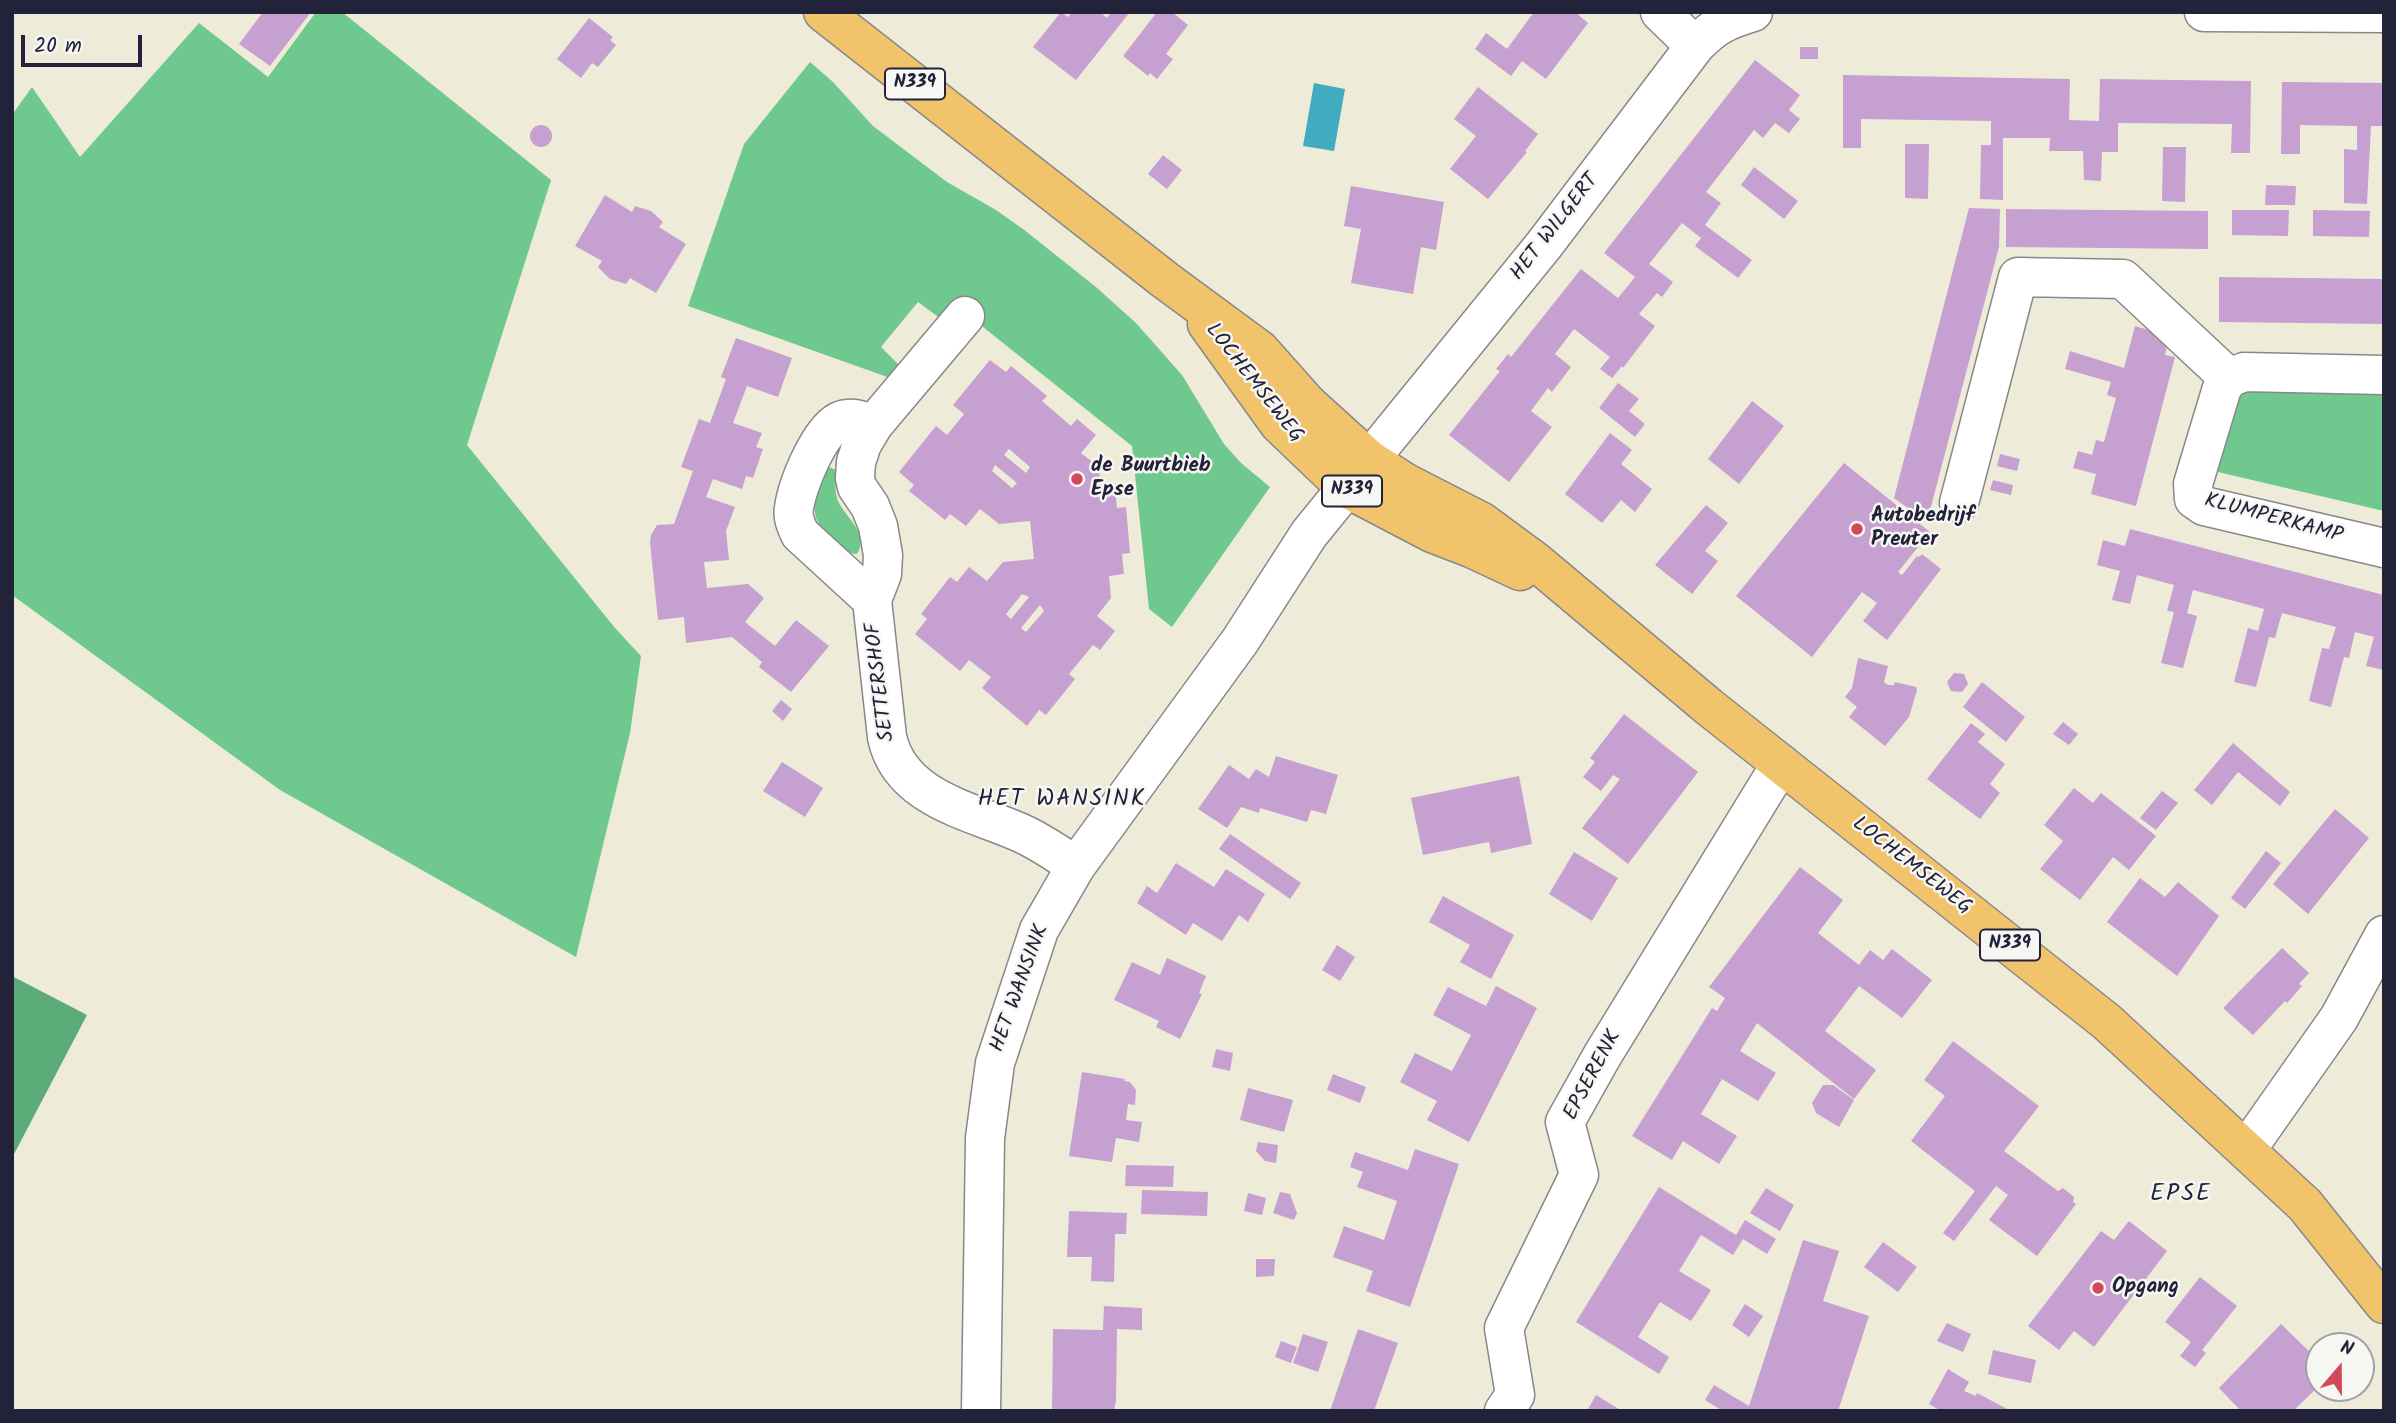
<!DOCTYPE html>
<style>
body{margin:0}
#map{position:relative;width:2396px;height:1423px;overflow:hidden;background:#eeecd9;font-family:Kalam,sans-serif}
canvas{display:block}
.frame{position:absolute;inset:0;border:14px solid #22223b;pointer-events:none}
.north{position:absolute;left:2305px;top:1332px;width:70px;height:70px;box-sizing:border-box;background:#f6f6f2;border:2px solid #a1a1a9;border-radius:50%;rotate:20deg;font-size:19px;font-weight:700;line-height:28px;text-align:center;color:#22223b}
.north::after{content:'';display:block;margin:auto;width:24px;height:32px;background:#d1495b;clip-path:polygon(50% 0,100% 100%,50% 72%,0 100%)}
.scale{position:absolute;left:21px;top:35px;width:121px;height:32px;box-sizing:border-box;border:4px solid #22223b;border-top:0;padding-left:9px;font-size:21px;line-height:24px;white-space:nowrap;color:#22223b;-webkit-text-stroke:5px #f6f6f2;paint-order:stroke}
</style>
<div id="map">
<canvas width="2396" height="1423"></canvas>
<div class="frame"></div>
<div class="north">N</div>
<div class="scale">20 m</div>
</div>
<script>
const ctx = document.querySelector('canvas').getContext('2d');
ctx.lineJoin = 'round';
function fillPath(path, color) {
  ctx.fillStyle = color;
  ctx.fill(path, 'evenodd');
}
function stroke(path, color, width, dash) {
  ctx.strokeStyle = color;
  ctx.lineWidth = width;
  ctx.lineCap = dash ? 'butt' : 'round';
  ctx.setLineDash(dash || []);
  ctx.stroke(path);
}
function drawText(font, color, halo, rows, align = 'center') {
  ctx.font = font + ' Kalam,sans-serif';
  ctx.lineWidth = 5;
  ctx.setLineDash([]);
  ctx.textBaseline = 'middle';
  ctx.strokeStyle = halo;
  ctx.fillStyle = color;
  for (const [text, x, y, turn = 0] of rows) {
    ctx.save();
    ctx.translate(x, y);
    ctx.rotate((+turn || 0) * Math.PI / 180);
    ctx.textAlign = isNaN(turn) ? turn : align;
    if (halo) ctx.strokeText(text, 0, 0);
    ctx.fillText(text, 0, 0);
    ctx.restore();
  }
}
fillPath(new Path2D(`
 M316,12H342L551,180L467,445L615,628L641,656L630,733L576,957L280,790L12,595V115L32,87L80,157L199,23L268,77Z
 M810,62L833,82L873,126L947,182L996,210L1023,229L1096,287L1136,323L1182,375L1224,444L1241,463L1270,487L1172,627L1149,609L1132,446L973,319H941L918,302L881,347L901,367L893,379L688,306L744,144Z
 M2227,382L2384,384V511L2201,468Z
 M829,467L836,470C837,479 834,488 837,498C843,517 871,532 857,554C849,554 844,549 838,544C805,518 813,505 826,470Z`), '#6fc88e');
fillPath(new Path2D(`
 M12,976L87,1015L12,1158Z`), '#5bac79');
fillPath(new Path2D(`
 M1314,83L1345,89L1334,151L1303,146Z`), '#41acc0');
fillPath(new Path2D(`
 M263,12H311L270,66L239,44Z
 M1061,12L1068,17L1072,12H1100L1107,18L1111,12H1130L1076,80L1033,47Z
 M1157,12H1172L1188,25L1166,54L1173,59L1157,79L1150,73L1148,76L1123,56Z
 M1534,12H1575L1588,23L1546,79L1522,61L1511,76L1475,49L1486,33L1507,49Z
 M589,18L613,37L610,40L616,45L598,67L592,63L581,78L557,59Z
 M1800,47H1818V59H1800Z
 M1755,60L1800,95L1789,110L1800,119L1789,133L1775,123L1763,138L1754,130L1706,192L1721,203L1705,225L1752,260L1738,278L1695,246L1701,238L1682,223L1649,264L1673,282L1662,297L1657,293L1639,314L1655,326L1623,368L1622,366L1612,378L1600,369L1610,357L1574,329L1555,354L1571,367L1552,392L1548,388L1531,411L1552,427L1509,482L1449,435L1500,371L1496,369L1508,354L1511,357L1581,269L1618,298L1635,277L1604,253Z
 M1843,75L2070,79L2069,120L2099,121L2100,79L2251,81L2250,153H2231L2232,124L2118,123V152H2102L2101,181L2084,180L2083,151H2049L2050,138H2003V200L1980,199L1981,145H1991V121L1861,119V148H1843Z
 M2282,82L2384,83V126H2371L2367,204L2344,203V149L2357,150V126L2300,125V154H2281Z
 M1478,87L1538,134L1525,151L1527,152L1488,199L1450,169L1476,136L1454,119Z
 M530 136a11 11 0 1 1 22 0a11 11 0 1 1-22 0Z
 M1905,144H1929L1928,199L1905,198Z
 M2163,147H2186L2185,202L2162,201Z
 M1163,155L1182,170L1167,189L1148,174Z
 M1754,167L1798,201L1784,219L1741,185Z
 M2266,185L2296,186L2295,205H2265Z
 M1351,186L1444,202L1436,250L1421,247L1413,294L1351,283L1361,229L1344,226Z
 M605,195L632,212L635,206L651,211L663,222L659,227L686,244L656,293L630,278L626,284L610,279L598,267L602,261L575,246Z
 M1969,208L2000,209L1999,247L1927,522L1894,498Z
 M2006,209L2208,211V249L2006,247Z
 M2232,210H2289L2288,236L2232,235Z
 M2313,210L2370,211L2369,237L2313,236Z
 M2219,277L2384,279V324L2219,322Z
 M2135,326L2162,334L2168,341L2165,355L2175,357L2136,506L2091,494L2096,474L2073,468L2078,451L2092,455L2096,440L2104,442L2116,398L2107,395L2111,382L2065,369L2070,351L2124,368Z
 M736,338L792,358L778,397L747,386L733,423L762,433L756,447L763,449L753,478L746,476L742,489L713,479L706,497L735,507L726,531L729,560L704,562L707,588L748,584L764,598L745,622L775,646L796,620L829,646L791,692L759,667L762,662L732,637L686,643L684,617L658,620L650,542L651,535L657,525L674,524L693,471L681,467L699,419L710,423L726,379L721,377Z
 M990,360L1006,372L1011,366L1047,396L1042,401L1071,426L1077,419L1096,435L1081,453L1099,467L1101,489L1115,488L1117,508L1126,507L1130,553L1122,554L1124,574L1109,576L1111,598L1097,616L1115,631L1100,650L1093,645L1069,674L1075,679L1046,715L1039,710L1027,726L982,688L991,677L969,660L960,671L915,634L927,619L921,614L950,577L957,582L969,567L987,581L1003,562L1034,559L1030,521L999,524L980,509L966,526L950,514L945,520L909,491L914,485L899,472L936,426L947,435L964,414L953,405ZM1009,449L1030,467L1026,473L1004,455ZM995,465L1017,483L1012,488L992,471ZM1022,594L1029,597L1011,619L1006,614ZM1040,605L1044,611L1026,632L1021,628Z
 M1618,383L1639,399L1629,411L1645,424L1635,437L1599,408Z
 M1752,401L1784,426L1739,484L1708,459Z
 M1610,433L1632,450L1621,464L1652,489L1635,512L1621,500L1602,523L1565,494Z
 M2000,454L2020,459L2017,471L1997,466Z
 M1844,463L1930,532L1898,572L1902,575L1917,556L1919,557L1922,554L1941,569L1887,640L1863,621L1877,603L1862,592L1812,657L1736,596Z
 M1993,480L2013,485L2011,495L1990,490Z
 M1706,505L1728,523L1705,551L1718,561L1692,594L1655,565Z
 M2130,529L2384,595V670L2366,666L2374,637L2355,632L2349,658L2344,657L2331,707L2309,701L2322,648L2329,649L2336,627L2282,613L2275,638L2269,637L2256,687L2234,682L2248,628L2258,631L2264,609L2193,590L2187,613L2197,616L2183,668L2161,663L2174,612L2167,611L2174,585L2137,575L2130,604L2112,600L2120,571L2097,565L2103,540L2125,546Z
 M1858,658L1888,666L1884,682L1888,685H1894L1895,682L1916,687L1917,690L1909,717L1885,746L1849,717L1857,707L1845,697L1852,688Z
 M1954,673L1964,674L1968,684L1962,692L1951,691L1947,682Z
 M1982,682L2025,717L2006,742L1963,707Z
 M781,700L792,709L783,721L772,711Z
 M1624,714L1698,772L1628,864L1582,828L1620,779L1613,775L1601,791L1583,777L1595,762L1590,758Z
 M2063,722L2078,734L2069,745L2053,734Z
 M1971,723L1985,734L1978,742L2005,764L1990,784L2000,793L1980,819L1927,779Z
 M2233,743L2290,792L2280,806L2238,772L2212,805L2194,790Z
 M1276,756L1338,775L1326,814L1311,810L1307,822L1260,808L1259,813L1241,807L1227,828L1198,809L1229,765L1249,779L1256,769L1269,777Z
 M782,762L823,788L805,817L763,791Z
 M1519,776L1532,844L1491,853L1489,842L1423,855L1411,798Z
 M2074,788L2093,803L2101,793L2156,836L2129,870L2113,857L2080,900L2040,869L2063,841L2044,825Z
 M2162,791L2178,803L2156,830L2140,818Z
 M2335,809L2369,838L2308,914L2273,884Z
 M1230,834L1301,883L1290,899L1219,849Z
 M2266,851L2281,863L2245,909L2231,898Z
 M1574,852L1618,878L1592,921L1549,894Z
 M1176,863L1214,887L1226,869L1265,894L1248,922L1239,915L1222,941L1193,923L1186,935L1137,903L1147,886L1157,893Z
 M1800,867L1843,900L1818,933L1859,965L1870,950L1883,960L1892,949L1932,980L1902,1018L1859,986L1825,1031L1876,1070L1854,1099L1757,1023L1740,1051L1776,1073L1758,1101L1722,1079L1701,1114L1737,1136L1719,1164L1683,1141L1672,1160L1632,1136L1712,1008L1717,1011L1725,998L1709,987Z
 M2140,878L2165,897L2178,882L2219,916L2177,976L2107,922Z
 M1443,896L1514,935L1491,979L1460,962L1470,945L1429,922Z
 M1337,945L1355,957L1340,981L1322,970Z
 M2282,948L2309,973L2299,984L2302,986L2287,1003L2285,1001L2253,1035L2223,1008Z
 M1167,958L1206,976L1199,993L1202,994L1180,1039L1156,1027L1159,1021L1114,1000L1132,962L1160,975Z
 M1496,986L1537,1008L1469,1142L1427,1120L1437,1101L1400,1082L1415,1053L1452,1071L1471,1035L1433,1015L1448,987L1486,1006Z
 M1953,1041L2039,1106L2004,1151L2058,1191L2063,1188L2074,1197L2073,1202L2076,1204L2037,1256L1989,1220L2008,1195L1996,1186L1954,1241L1943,1233L1975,1191L1911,1141L1945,1096L1924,1080Z
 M1216,1049L1233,1053L1230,1071L1212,1067Z
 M1082,1072L1125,1079L1124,1081L1130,1082L1136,1090L1135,1105L1128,1104L1126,1120L1142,1122L1139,1142L1116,1138L1112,1162L1069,1156Z
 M1333,1074L1366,1087L1360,1103L1327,1090Z
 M1823,1085H1833L1854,1100L1839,1127L1816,1113L1812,1103Z
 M1248,1088L1293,1100L1284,1132L1240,1120Z
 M1258,1142L1278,1145L1276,1163L1265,1161L1256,1151Z
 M1415,1149L1459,1164L1410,1307L1366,1291L1373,1271L1333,1257L1344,1226L1384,1240L1397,1201L1357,1187L1363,1172L1350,1167L1355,1152L1408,1170Z
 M1126,1165L1174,1166L1173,1187L1125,1186Z
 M1659,1187L1736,1235L1745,1220L1776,1239L1767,1254L1743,1239L1733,1255L1701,1235L1679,1271L1711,1290L1701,1306L1691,1321L1660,1302L1638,1337L1669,1357L1659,1374L1576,1322Z
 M1766,1188L1794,1205L1780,1231L1750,1213Z
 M1142,1190L1208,1192L1207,1216L1141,1214Z
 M1280,1192L1290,1194L1297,1213L1294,1220L1273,1213Z
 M1248,1193L1266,1198L1262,1215L1244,1211Z
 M1069,1211L1127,1213L1126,1234H1115L1114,1282L1091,1281L1092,1257H1067Z
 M2129,1221L2167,1251L2094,1347L2074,1331L2059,1350L2028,1326L2101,1231L2114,1240Z
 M1803,1240L1839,1251L1823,1301L1869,1316L1838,1411H1723L1705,1400L1714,1385L1749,1406Z
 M1883,1242L1917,1267L1898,1292L1864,1267Z
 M1256,1259H1275L1274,1276L1256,1277Z
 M2200,1277L2237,1306L2202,1350L2206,1353L2195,1367L2180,1356L2191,1342L2165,1322Z
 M1745,1304L1763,1316L1749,1337L1732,1325Z
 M1104,1306L1142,1308V1330L1117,1329L1116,1401L1114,1411H1052L1053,1329L1103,1330Z
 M1947,1323L1971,1334L1963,1352L1937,1341Z
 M2281,1324L2319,1361V1386L2293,1411H2241L2219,1388Z
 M1358,1329L1398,1343L1374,1411H1330Z
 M1303,1334L1328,1342L1318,1372L1293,1363Z
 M1281,1341L1297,1347L1291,1363L1275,1357Z
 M1993,1350L2036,1360L2031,1383L1988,1374Z
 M1948,1369L1969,1382L1964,1391L1976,1396L1977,1393L2011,1411H1941L1929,1404Z
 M1596,1395L1622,1411H1587Z`), '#c5a0d0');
const minor = new Path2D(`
 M1660,12L1695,46
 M2204,12L2384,13
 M965,316L874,424L862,444L856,462L855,478L857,487L870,506L878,526L883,555L882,574L872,600L887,737C900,799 972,811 1021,833C1041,842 1058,854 1076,866
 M2384,375L2244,372L2229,378L2222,388L2193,484L2194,499L2204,506L2384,548
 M1959,503L2018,277L2123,279L2229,378
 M872,600L800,534C796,525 792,517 794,508C797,486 820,427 842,420C852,416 864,422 874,424
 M2247,1149L2339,1018L2384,935
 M981,1411L985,1138L995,1063L1039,930L1076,866L1240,641L1309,534L1544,245L1695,46C1714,26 1726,20 1753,12
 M1504,1411L1515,1395L1504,1328L1579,1175L1565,1122L1602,1056L1781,764`);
const major = new Path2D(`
 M823,12L1165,280L1260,350L1308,404L1370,460L1406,483L1482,522L1535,561L1709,707L2107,1022L2305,1205L2384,1304
 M1207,324L1279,424L1346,488L1432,533L1471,548L1520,571`);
stroke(minor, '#88878a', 41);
stroke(major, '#88878a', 41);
stroke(minor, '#fff', 38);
stroke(major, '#f1c36a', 38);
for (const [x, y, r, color] of [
 [1077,479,7,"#d1495b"],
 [1857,529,7,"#d1495b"],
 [2098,1288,7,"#d1495b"]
]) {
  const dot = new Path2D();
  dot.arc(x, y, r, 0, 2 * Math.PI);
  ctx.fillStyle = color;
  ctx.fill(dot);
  stroke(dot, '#f6f6f2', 2.5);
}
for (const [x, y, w] of [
 [915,84,60],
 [1352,491,60],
 [2010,945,60]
]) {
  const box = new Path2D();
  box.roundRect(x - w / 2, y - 15.5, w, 31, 5);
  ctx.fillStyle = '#f6f6f2';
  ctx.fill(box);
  stroke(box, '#22223b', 2);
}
drawText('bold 19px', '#22223b', null, [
 ["N339",915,84],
 ["N339",1352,491],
 ["N339",2010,945]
]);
drawText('21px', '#22223b', '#f6f6f2', [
 ["HET WILGERT",1556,228,-52],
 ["LOCHEMSEWEG",1253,384,52],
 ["KLUMPERKAMP",2273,520,15],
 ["SETTERSHOF",882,682,-97],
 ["LOCHEMSEWEG",1911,867,38],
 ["HET WANSINK",1021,989,-70],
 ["EPSERENK",1594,1076,-62]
]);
drawText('bold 21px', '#22223b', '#f6f6f2', [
 ["de Buurtbieb",1091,467],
 ["Epse",1091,491],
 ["Autobedrijf",1871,517],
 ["Preuter",1871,541],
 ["Opgang",2112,1288]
], 'left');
ctx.letterSpacing = '2px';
drawText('23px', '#22223b', '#f6f6f2', [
 ["HET WANSINK",1062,801]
]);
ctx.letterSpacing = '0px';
ctx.letterSpacing = '2px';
drawText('24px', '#22223b', '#f6f6f2', [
 ["EPSE",2181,1196]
]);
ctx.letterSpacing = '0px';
</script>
